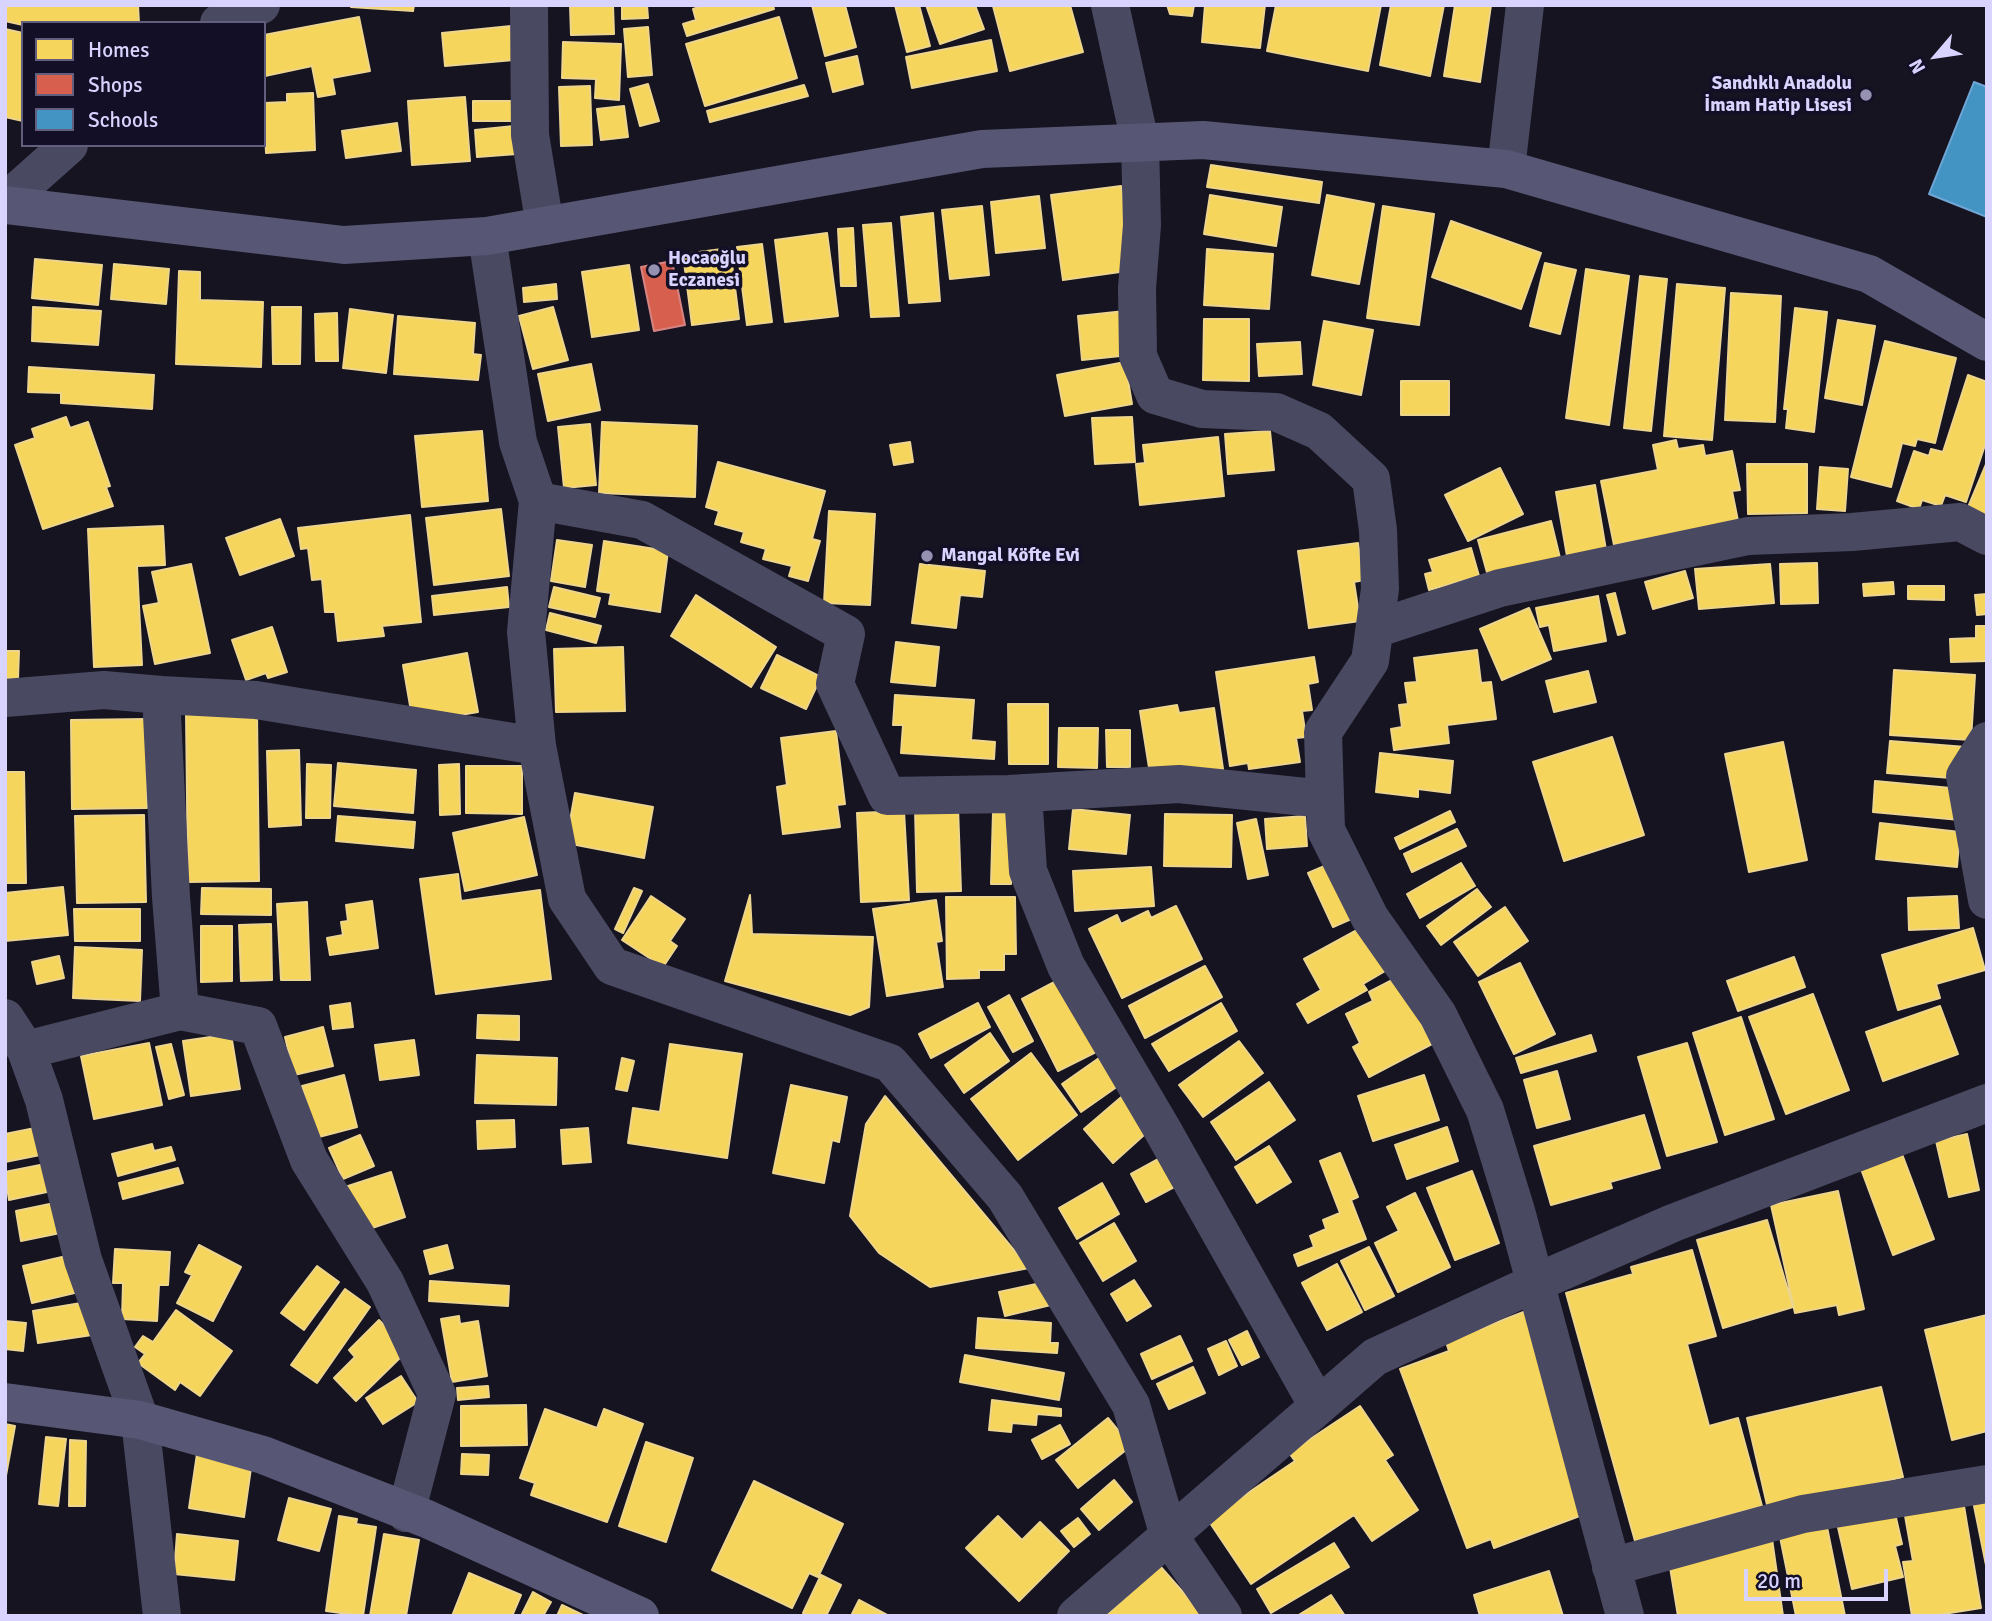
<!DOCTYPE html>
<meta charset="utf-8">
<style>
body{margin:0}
#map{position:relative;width:1992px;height:1621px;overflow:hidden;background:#161421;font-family:Signika,sans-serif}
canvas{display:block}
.frame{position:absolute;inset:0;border:7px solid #d9d4ff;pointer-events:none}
.legend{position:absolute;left:21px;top:21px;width:245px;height:126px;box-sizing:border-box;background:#130f26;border:2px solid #625e7d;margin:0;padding:9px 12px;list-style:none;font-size:21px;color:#d9d4ff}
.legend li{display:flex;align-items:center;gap:14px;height:35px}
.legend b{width:35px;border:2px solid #625e7d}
.north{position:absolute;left:1901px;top:21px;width:70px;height:70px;-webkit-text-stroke:5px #130f26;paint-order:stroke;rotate:241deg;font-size:19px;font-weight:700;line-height:28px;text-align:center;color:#d9d4ff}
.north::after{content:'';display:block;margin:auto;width:24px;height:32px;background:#d9d4ff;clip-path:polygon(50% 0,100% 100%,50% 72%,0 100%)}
.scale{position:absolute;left:1744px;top:1569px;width:144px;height:32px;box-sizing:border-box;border:4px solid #d9d4ff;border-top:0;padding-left:9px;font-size:21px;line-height:24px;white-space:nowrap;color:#d9d4ff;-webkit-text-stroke:5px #130f26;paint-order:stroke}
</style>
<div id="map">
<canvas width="1992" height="1621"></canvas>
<div class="frame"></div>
<ul class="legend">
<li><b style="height:19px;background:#f6d55c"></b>Homes</li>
<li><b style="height:19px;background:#d6604d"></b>Shops</li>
<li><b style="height:19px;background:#4393c3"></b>Schools</li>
</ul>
<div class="north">N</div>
<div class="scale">20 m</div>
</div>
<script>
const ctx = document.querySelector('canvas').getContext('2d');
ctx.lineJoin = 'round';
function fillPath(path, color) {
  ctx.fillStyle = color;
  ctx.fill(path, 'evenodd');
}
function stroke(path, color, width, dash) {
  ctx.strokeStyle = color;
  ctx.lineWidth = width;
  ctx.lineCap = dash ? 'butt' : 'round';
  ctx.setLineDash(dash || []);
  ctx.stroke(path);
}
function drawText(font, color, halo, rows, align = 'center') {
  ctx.font = font + ' Signika,sans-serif';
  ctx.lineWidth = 7;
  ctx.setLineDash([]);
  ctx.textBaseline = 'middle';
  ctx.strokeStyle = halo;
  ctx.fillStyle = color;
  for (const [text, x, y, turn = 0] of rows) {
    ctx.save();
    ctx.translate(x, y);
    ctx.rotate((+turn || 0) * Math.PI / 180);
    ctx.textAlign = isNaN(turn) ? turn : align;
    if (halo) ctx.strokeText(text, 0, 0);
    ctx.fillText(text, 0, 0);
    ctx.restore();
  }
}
const homes = new Path2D(`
 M5,5H138L139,23H23V25L5,21Z
 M351,5H414L413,11L351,7Z
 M570,5H613L614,34L571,35Z
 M622,5H647L648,18L622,19Z
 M705,5H773L774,9L687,36L683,24L696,20L693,9Z
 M812,5H845L856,47L825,56Z
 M895,5H919L930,46L907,52Z
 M926,5H975L984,29L940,44Z
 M1070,5L1083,52L1010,71L993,6Z
 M1167,5H1194L1192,16L1170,14Z
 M1205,5H1265L1260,48L1202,42Z
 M1276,5H1381L1368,71L1267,51Z
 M1391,5H1444L1430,76L1380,65Z
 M1455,5H1491L1480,82L1444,76Z
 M359,17L370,71L332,78L335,94L318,97L312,66L265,76L264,35Z
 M779,17L797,78L705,106L686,44Z
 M511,26L514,60L445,66L442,33Z
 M648,27L652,75L628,77L624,29Z
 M5,29L23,33V121L5,117Z
 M991,40L997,71L912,88L906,57Z
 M563,42L621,44L619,100L595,98L596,79L562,78Z
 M857,56L863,84L833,92L826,63Z
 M648,84L659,121L640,126L630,89Z
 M804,85L808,96L710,122L707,111Z
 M590,86L592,145L561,146L559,87Z
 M313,93L315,150L266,153L264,103L287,102V94Z
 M465,97L470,161L412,165L408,101Z
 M473,101H514V121H473Z
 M624,106L628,137L601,140L597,109Z
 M397,123L401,151L346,158L342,131Z
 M514,126L517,154L477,157L475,130Z
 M1211,165L1322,182L1319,203L1207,187Z
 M1121,186L1134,270L1063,280L1051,195Z
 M1210,195L1282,207L1276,246L1204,234Z
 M1327,195L1374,204L1359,284L1312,275Z
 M1039,196L1045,248L996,253L991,202Z
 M982,206L989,275L950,279L942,210Z
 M1383,206L1434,214L1419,325L1367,318Z
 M933,213L940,301L909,303L901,217Z
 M1451,221L1541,253L1521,309L1432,277Z
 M891,223L899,316L871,317L863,225Z
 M853,228L856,286H841L838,229Z
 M827,233L838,316L785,322L775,240Z
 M762,244L772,322L747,325L737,247Z
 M730,248L739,319L692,325L683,254Z
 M1207,249L1273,254L1269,309L1204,305Z
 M35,259L102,265L98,305L32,298Z
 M1545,263L1576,270L1560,334L1530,326Z
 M114,264L169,269L166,304L111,299Z
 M629,265L639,330L592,337L582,272Z
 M1586,269L1629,276L1609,425L1566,418Z
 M179,271L200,272V300L263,302L261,367L176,364Z
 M1640,276L1667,279L1651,431L1624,428Z
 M556,284L557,299L524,302L523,288Z
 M1677,284L1725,288L1712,440L1664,436Z
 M1731,293L1781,296L1775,422L1725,420Z
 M33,307L101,311L98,345L32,341Z
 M272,307H301L300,364H273Z
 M553,307L568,360L533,369L519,316Z
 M1795,308L1827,312L1814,432L1786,428L1788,409H1784Z
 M350,309L393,315L386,373L343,368Z
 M1125,311L1130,355L1082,360L1078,316Z
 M337,313L338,361H316L315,314Z
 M398,316L475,323L473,354L481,355L478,380L394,374Z
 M1204,319H1249V381L1203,380Z
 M1838,320L1875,326L1862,405L1825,398Z
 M1324,321L1373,330L1361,395L1313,385Z
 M1885,341L1956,358L1935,443L1917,439L1915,446L1902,443L1891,487L1851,477Z
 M1300,342L1302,374L1259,376L1257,344Z
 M1125,362L1132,404L1065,416L1057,375Z
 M591,364L600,410L548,421L538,374Z
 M29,367L154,375L152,409L61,403V393L28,392Z
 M1968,375L1987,382V439L1966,502L1945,495L1941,506L1922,500L1919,509L1897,501L1914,451L1929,456L1931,449L1943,452Z
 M1401,381H1449V415H1401Z
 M66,417L70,428L88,422L110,486L106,487L113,506L43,529L15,445L35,438L32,429Z
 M1132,417L1135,462L1095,464L1092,418Z
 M602,422L697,426L695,497L599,493Z
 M590,424L596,485L564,488L558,427Z
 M482,431L488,501L422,507L415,436Z
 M1270,431L1274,470L1228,474L1225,434Z
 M1218,437L1224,496L1140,505L1136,464L1145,463L1143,445Z
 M1676,440L1678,449L1703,445L1705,456L1732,451L1740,490L1732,491L1738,521L1614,545L1601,481L1658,470L1653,445Z
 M910,442L913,462L894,465L890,445Z
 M718,462L825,491L812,539L820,541L808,581L789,576L792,566L763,559L766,549L741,542L744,532L715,524L719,511L706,507Z
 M1987,462V521L1966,512Z
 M1747,464H1807V513L1748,514Z
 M1820,467L1848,469L1845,511L1817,509Z
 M1500,468L1523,514L1468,541L1445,495Z
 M1595,485L1606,550L1567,556L1556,492Z
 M501,509L509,576L434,585L426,518Z
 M829,511L875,514L870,605L824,603Z
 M410,515L421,622L382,626L384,636L338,641L335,612H325L322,579L312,580L308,548L301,549L298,528Z
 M280,519L294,556L240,575L226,538Z
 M1551,521L1560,558L1488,576L1478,540Z
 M163,526L165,565L137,566L142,665L94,667L88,529Z
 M557,540L592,545L585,587L551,581Z
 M604,541L668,551L660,612L609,604L611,593L597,591Z
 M1358,543L1364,580L1354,582L1360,621L1309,628L1298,551Z
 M1471,548L1479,576L1429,590L1425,574L1433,572L1429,560Z
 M1817,563L1818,603L1781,604L1780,564Z
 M191,564L210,653L155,664L143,606L159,603L152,572Z
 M920,564L985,571L982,597L960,595L956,628L912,623Z
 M1770,564L1774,603L1699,609L1695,569Z
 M1685,571L1693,598L1653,609L1645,582Z
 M1893,582L1894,594L1864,596L1863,584Z
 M1908,586H1944V600L1908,599Z
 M507,587L509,607L434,615L432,596Z
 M554,587L600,598L595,617L549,607Z
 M1615,593L1625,633L1618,635L1607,595Z
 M1987,594V614L1977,615L1975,595Z
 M696,595L776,647L751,687L671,636Z
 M1598,596L1606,641L1554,651L1549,625L1540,627L1536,608Z
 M1529,608L1551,659L1502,680L1480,629Z
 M550,613L601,626L596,643L546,630Z
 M1976,626H1987V661L1951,662L1950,639L1976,638Z
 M272,627L287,672L268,678L266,673L246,680L232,640Z
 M896,642L939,647L935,686L891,682Z
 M623,647L625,711L556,712L554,649Z
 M1477,650L1481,683L1491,682L1496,719L1447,725L1449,743L1394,750L1391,729L1402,727L1399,705L1408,704L1405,683L1417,682L1414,658Z
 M5,651H19L18,679L5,678Z
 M467,653L478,712L413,723L403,665Z
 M777,655L821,677L806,709L761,688Z
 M1314,657L1318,682L1308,684L1312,710L1302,711L1306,737L1296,738L1300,762L1249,769L1248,763L1230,766L1216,672Z
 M1894,670L1975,675L1971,740L1890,735Z
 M1588,671L1596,702L1554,712L1546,681Z
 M895,695L974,700L971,740L995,742L994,759L901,753L903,725H893Z
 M1008,704H1048V764H1009Z
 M1177,705L1179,713L1214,708L1223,769L1151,780L1140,711Z
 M186,713H257L259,881L188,882Z
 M146,719L147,808L72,809L71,720Z
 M1059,728H1098L1097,768L1058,767Z
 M1106,730H1130V767H1107Z
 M836,731L845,804L837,805L840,827L783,834L777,787L787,785L781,738Z
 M1612,737L1644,835L1564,861L1533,762Z
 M1890,741L1966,747L1964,779L1887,773Z
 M1783,742L1807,860L1749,872L1725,754Z
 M299,750L301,825L269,827L267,751Z
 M1380,753L1453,761L1450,793L1418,789V797L1376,792Z
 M338,763L416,770L413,813L334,806Z
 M307,764L331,765L330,818H306Z
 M459,764L460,814L440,815L439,765Z
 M466,766H522V814L466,813Z
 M5,772H24L26,883H5Z
 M1875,781L1962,789L1960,820L1873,812Z
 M575,793L653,807L644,858L566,843Z
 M958,807L961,891L917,892L915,809Z
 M1073,809L1130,815L1126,854L1069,849Z
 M904,811L909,900L861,902L857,813Z
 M1450,811L1455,822L1400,849L1395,838Z
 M993,812L1013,813L1011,884H991Z
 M1165,814L1232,815L1231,867L1164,866Z
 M144,815L146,902L77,903L75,816Z
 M338,816L415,822L413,848L336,841Z
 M1305,816L1307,846L1267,849L1265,819Z
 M524,817L537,875L465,891L453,833Z
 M1256,819L1268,875L1248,879L1237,823Z
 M1880,823L1960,832L1957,867L1876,859Z
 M1457,829L1466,846L1412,872L1404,854Z
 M1334,862L1358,916L1333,927L1308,873Z
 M1461,863L1475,886L1420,918L1407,894Z
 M1151,867L1154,906L1075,911L1073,871Z
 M458,874L461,901L540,890L551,979L436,994L420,879Z
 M63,887L68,935L5,941V893Z
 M202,888L271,889V915L201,914Z
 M634,888L642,891L623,933L615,929Z
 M1477,889L1491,907L1441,945L1427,926Z
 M750,895L752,934L873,937L869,1007L850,1015L725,981Z
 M651,896L685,919L670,941L677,946L663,967L622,940Z
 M1957,896L1959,928L1909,930L1908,898Z
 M946,897H1015L1016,954H1004V970H979V978L947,979Z
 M936,900L942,941L936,942L943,987L887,996L873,909Z
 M372,901L378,948L330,955L327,938L343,935L341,922L348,921L346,905Z
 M307,902L310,980H281L277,904Z
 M1176,906L1202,959L1122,998L1089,929L1117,915L1121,924L1148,911L1151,918Z
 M1505,907L1528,941L1478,976L1454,942Z
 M74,909H140V941H75Z
 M271,924L272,980L241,981L239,925Z
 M1368,924L1392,967L1363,984L1367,990L1308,1023L1297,1004L1321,990L1304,959Z
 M201,926H232V981L201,982Z
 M1973,928L1985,970L1936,984L1940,998L1898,1010L1882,955Z
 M75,947L142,950L140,1001L73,998Z
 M59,956L64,978L37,984L32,962Z
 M1794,957L1805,987L1738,1011L1727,981Z
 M1520,963L1555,1034L1514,1054L1479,982Z
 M1205,966L1222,997L1145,1038L1129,1006Z
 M1398,977L1432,1044L1369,1077L1353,1047L1360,1043L1346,1014L1373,1001L1369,992Z
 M1062,978L1098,1051L1058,1071L1022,999Z
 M1813,994L1849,1090L1786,1114L1749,1017Z
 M1009,995L1033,1041L1013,1052L988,1007Z
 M350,1003L353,1027L333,1029L330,1006Z
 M978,1003L990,1027L931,1058L919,1034Z
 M1221,1003L1237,1031L1169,1071L1152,1044Z
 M1940,1006L1958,1054L1883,1081L1866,1032Z
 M478,1015L519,1016V1040L477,1038Z
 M1741,1017L1774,1119L1725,1135L1693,1033Z
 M323,1027L333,1066L294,1075L285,1037Z
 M990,1033L1009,1061L964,1093L945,1065Z
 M231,1034L240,1089L191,1096L183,1041Z
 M1591,1035L1596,1051L1521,1073L1516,1058Z
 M414,1040L419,1075L380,1080L375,1045Z
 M1239,1041L1263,1073L1203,1117L1179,1085Z
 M149,1043L162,1105L94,1119L81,1056Z
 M1687,1043L1717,1142L1667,1156L1638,1057Z
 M171,1044L184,1095L169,1099L156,1047Z
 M670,1044L742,1054L727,1158L628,1143L633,1108L660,1112Z
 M1031,1053L1077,1115L1018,1160L971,1099Z
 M477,1055L557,1058L556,1105L475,1103Z
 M622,1058L634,1061L627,1091L616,1089Z
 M1099,1058L1118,1086L1081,1112L1062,1084Z
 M1557,1071L1570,1119L1537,1128L1524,1080Z
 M344,1075L357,1127L315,1138L302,1086Z
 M1424,1075L1439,1120L1373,1141L1358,1096Z
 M1269,1082L1295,1120L1236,1160L1211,1122Z
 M791,1085L847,1097L839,1142L832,1140L824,1183L773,1173Z
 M1126,1093L1154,1126L1113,1163L1084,1129Z
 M885,1096L1029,1268L930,1287L879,1253L850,1216L866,1124Z
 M1644,1115L1660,1168L1610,1182L1612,1188L1551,1205L1534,1146Z
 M514,1120L515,1147L478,1149L477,1121Z
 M45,1126L50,1153L5,1162V1134Z
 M1447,1127L1458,1161L1407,1179L1395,1145Z
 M588,1128L591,1162L563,1164L561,1130Z
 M1967,1134L1979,1190L1949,1197L1936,1141Z
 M360,1135L374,1166L343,1179L329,1148Z
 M152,1144L154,1151L171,1147L175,1160L118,1176L112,1154Z
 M1269,1146L1291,1182L1257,1203L1235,1167Z
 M1340,1153L1358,1197L1351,1200L1366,1239L1298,1266L1294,1255L1314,1247L1310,1236L1326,1229L1323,1220L1340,1213L1320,1161Z
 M1902,1154L1934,1239L1893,1255L1861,1169Z
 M1162,1157L1178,1185L1146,1202L1131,1174Z
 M55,1162L61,1189L9,1200L5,1172Z
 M178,1168L183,1183L123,1199L119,1183Z
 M1472,1171L1499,1243L1455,1260L1427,1188Z
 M391,1172L405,1217L360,1232L345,1187Z
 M1102,1183L1119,1214L1077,1239L1059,1208Z
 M1838,1191L1864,1309L1839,1315L1837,1305L1795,1313L1771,1205Z
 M1415,1193L1450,1267L1398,1292L1375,1243L1399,1231L1387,1207Z
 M64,1201L70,1231L21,1241L16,1211Z
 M1767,1220L1793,1307L1723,1328L1697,1240Z
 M1114,1223L1136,1261L1103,1281L1080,1243Z
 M199,1245L241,1267L213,1321L177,1303L192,1275L185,1272Z
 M447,1245L453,1268L430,1274L424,1251Z
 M1369,1247L1394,1296L1365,1310L1341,1261Z
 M115,1249L170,1252L168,1285H159L157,1321L122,1319L123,1283H113Z
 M1692,1250L1716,1336L1687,1344L1709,1426L1738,1418L1762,1506L1635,1541L1566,1293L1633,1274L1631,1267Z
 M75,1254L83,1291L32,1303L23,1266Z
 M1337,1264L1362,1312L1327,1330L1302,1283Z
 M317,1266L339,1282L304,1330L281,1313Z
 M1134,1280L1151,1306L1127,1321L1111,1294Z
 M430,1281L509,1286L508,1306L429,1301Z
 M1050,1281L1055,1304L1005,1316L999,1292Z
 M345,1289L370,1307L317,1383L291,1365Z
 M87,1302L92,1335L38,1343L33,1311Z
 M176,1310L232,1351L200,1396L180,1382L175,1390L138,1363L145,1354L135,1347L143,1336L153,1342Z
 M1526,1311L1593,1511L1494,1548L1491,1539L1467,1548L1400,1369L1449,1351L1446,1342Z
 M1987,1315V1431L1952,1440L1925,1330Z
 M459,1316L460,1324L478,1321L487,1376L452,1382L441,1319Z
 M978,1318L1051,1323L1050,1343H1058L1057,1353L976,1348Z
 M379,1320L408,1350L356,1401L334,1378L355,1357L349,1350Z
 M5,1321L26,1323L23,1351L5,1349Z
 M1247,1331L1259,1357L1242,1365L1229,1340Z
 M1180,1336L1192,1361L1152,1379L1141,1354Z
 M1226,1341L1237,1366L1219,1375L1208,1349Z
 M965,1355L1064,1373L1059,1400L960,1382Z
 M1193,1367L1205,1393L1169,1409L1157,1384Z
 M401,1376L418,1402L383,1424L366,1398Z
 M488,1386L489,1397L458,1400L457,1388Z
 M1881,1387L1903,1477L1768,1509L1747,1418Z
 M992,1400L1061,1409V1416L1037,1414L1036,1425L1012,1423L1011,1432L989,1430Z
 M526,1405L527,1445L461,1446V1406Z
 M1360,1406L1393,1455L1385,1460L1418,1510L1372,1541L1354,1515L1251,1584L1208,1520L1295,1461L1289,1453Z
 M545,1409L597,1428L604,1409L643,1424L607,1522L531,1495L535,1483L520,1478Z
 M1108,1418L1131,1446L1078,1488L1056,1460Z
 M5,1424L15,1426L5,1481Z
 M1060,1425L1070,1444L1042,1459L1032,1440Z
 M46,1437L66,1439L58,1506L39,1504Z
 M70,1440L86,1441L85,1506H69Z
 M646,1442L693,1458L666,1542L619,1526Z
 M197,1454L252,1461L244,1517L189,1508Z
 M462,1454L489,1455L488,1475L461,1474Z
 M1114,1480L1132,1502L1099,1530L1081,1509Z
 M754,1481L843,1524L818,1577L809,1573L792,1608L712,1570Z
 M1987,1493V1570L1972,1496Z
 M289,1498L331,1509L319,1551L278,1540Z
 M1963,1500L1981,1608L1931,1616H1912L1903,1562L1913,1561L1904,1510Z
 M1894,1509L1902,1544L1895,1546L1903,1577L1852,1589L1837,1523Z
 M339,1516L357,1519L356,1524L376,1527L363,1616L326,1611Z
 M998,1516L1022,1540L1040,1522L1069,1551L1019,1601L966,1548Z
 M1078,1518L1090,1534L1074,1547L1061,1531Z
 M1827,1527L1845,1616H1796L1780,1537Z
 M177,1534L238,1541L234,1580L174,1574Z
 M384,1534L419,1540L406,1616H370Z
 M1772,1539L1783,1616H1678L1668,1555Z
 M1334,1543L1349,1567L1271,1613L1257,1589Z
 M1160,1566L1204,1616H1105Z
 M1549,1571L1563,1616H1480L1474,1595Z
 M469,1573L521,1595L512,1616H452Z
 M821,1575L841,1585L826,1616H809L803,1613Z
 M533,1592L551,1602L543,1616H521Z
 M1331,1595L1345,1616H1297Z
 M859,1600L889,1616H851Z
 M562,1605L585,1616H557Z`);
fillPath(homes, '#f6d55c');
stroke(homes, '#edd58d', 2);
const shops = new Path2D(`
 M672,261L685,325L654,331L641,267Z`);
fillPath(shops, '#d6604d');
stroke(shops, '#d78382', 2);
const schools = new Path2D(`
 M1974,82L1987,87V217L1929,194Z`);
fillPath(schools, '#4393c3');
stroke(schools, '#70a6d5', 2);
stroke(new Path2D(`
 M529,5L530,135L545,226
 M1110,5L1140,142L1142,225L1137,288L1138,356L1155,395L1202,409L1276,412L1319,431L1371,479L1378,530L1380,589L1370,661L1323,732L1326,830L1370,918L1438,1015L1485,1110L1516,1211L1625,1616
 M219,23L261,5
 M1506,169L1525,5
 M5,202L69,145
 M487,236L518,442L538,501L526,632L537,746L567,899L612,966L890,1063L1005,1197L1131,1405L1169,1536L1223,1616
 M538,501L642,520L846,634L835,684L887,796L1009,794L1179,784L1325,799
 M1375,629L1500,588L1748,536L1852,532L1960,522L1987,536
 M161,695L256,700L537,746
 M5,698L104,690L161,695L171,897L180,1011L258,1026L309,1160L385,1282L437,1394L406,1513
 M1987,741L1965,776L1987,900
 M1023,793L1028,871L1066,966L1162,1129L1318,1406
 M5,1018L26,1050L44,1100L83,1260L140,1420L162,1616
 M26,1050L180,1011
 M1611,1567L1803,1514L1987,1484
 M1076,1616L1375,1357L1535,1283L1673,1223L1987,1103`), '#4a4962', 38);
stroke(new Path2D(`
 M5,205L344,245L487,236L982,149L1203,140L1506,169L1869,274L1987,342
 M5,1402L140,1420L263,1455L427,1519L640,1616`), '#575674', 38);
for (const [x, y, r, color] of [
 [1866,95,7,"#9591b1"],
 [654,270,7,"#9591b1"],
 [927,556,7,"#9591b1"]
]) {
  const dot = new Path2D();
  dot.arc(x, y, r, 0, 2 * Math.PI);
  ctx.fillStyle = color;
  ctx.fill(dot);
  stroke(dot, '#130f26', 2.5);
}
drawText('bold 19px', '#d9d4ff', '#130f26', [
 ["Sandıklı Anadolu",1852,84,"right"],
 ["İmam Hatip Lisesi",1852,106,"right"],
 ["Hocaoğlu",668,259],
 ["Eczanesi",668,281],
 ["Mangal Köfte Evi",941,556]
], 'left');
</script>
